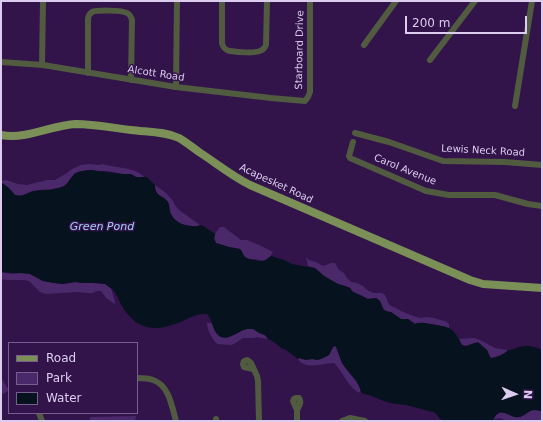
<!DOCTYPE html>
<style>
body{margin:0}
#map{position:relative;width:543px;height:422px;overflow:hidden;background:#32144b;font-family:"DejaVu Sans",sans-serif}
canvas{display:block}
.frame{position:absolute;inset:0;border:2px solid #dccdef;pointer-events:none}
.legend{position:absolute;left:8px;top:342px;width:130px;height:72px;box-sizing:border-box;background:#32144b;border:1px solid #765e8d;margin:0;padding:5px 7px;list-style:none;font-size:12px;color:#dccdef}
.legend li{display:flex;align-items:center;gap:8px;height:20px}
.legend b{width:20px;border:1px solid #765e8d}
.north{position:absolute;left:495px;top:374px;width:40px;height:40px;-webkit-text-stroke:3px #32144b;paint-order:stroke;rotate:92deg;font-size:11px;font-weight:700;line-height:16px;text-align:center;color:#dccdef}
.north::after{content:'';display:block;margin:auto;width:14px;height:18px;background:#dccdef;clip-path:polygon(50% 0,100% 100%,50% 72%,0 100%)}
.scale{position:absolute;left:405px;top:16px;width:122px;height:18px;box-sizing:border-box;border:2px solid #dccdef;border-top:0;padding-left:5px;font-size:12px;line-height:14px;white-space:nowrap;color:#dccdef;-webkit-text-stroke:3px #32144b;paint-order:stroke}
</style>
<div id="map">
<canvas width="543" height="422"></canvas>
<div class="frame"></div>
<ul class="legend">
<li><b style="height:5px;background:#7a9057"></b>Road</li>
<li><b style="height:11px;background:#4a2869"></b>Park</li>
<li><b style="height:11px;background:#06121d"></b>Water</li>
</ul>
<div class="north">N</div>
<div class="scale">200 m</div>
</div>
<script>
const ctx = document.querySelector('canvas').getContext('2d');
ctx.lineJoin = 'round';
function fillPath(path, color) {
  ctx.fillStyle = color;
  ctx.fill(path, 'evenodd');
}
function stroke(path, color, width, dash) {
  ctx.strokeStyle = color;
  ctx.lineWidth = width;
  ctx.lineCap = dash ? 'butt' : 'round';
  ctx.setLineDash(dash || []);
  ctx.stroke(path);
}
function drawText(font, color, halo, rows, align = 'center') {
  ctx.font = font + ' "DejaVu Sans",sans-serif';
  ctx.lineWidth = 3;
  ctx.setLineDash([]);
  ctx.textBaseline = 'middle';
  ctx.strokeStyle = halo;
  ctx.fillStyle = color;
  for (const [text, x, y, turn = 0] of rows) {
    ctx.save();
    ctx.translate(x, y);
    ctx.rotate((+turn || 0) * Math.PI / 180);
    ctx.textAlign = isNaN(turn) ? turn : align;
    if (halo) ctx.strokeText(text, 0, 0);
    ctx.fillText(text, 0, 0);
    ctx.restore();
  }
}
fillPath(new Path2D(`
 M89,164L99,165L103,164C114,168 136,167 144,177H136L133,175L122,174L107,171H98L90,170L83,171L75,173L68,183L63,187L49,190L34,191L21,196L15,195L1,183V181L6,180L18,184L27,185L47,180H55L67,173L72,169L81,165Z
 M155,185L166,193L173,201L175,205L179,210L200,225L198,226C189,227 175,224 171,214C169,211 170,206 168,202C163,195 155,197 155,185Z
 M220,227H224L241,240H247L259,245L273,252C267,261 267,262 255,259C252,259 249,260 246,258C243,256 243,253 241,250L240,249L229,247L216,243C213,236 215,233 220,227Z
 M306,257L309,260L316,262L323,266C327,265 331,262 335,263L339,270L344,273L347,278L351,282L357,283L363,286L367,290L373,293H382L385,295L387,299L388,303L391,306L396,308L401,311L413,316L420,318L427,317L434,318L440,320L445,321L449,324V329C443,326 421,321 415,324L408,319H401L391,312H387L384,310L380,301L376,298L368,299L360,295L353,292L350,288L345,286L338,284L324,276L315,268L308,266Z
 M1,272L13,274L21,273L30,274L43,281L54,283L63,284L75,282L83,283H94L105,284L111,288L115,302V304L106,298L101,291H96L93,293H88L77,292L46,294L40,292L29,281L24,280H7L1,279Z
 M207,323H212C214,327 215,333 220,336C233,342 240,326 253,329C253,329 258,331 258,332C263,334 265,335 268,339L256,337L255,338H243L234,344L231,345L217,344C212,339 207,330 207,323Z
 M474,338L480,340L495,348L508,350C505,354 496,357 491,358L490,357L487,350L474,343L466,346L462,345L459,339Z
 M335,346L336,347C339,354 342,362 346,368C351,377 360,382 361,393C349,390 342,370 334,363C322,363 306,371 298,359L299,358L306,360L312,359L317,360L321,359L329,355L333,347Z
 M1,378L9,390L3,394L1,390Z
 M532,410H536L540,411L542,410V421H509L499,418L494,419L493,420C501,404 509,418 518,417C523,417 528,412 532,410Z
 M136,416L135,421H90V417Z`), '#4a2869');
fillPath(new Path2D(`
 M92,170L98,171L117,173L122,174H131L136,177H146L148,178L155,185C155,197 163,195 168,202C170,206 169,211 171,214C175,224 189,227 198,226L200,225H202L215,234L214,239L216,243L229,247L240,249C242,251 243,255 245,257C247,259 260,261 262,261C265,261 268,258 271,256L284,260L292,264L315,268L324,276L338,284L345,286L350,288L353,292L360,295L368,299L376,298L380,301L383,309L386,311L391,312L401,319H408L415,324C420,322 424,323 430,324C449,327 453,326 462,345L466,346L478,342L487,350L490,357L491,358C496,358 505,354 508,350C514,350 519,346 525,346C530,345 537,348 542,350V410L540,411C529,407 527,416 519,417C509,419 501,404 493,420C490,421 486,422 483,420L480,421H453C450,420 446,422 442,420C438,418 437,413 433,412C423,410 415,407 406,405C401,404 395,404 390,403C380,400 371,395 361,393C360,381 348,373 342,363C340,358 338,352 336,347L335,346L333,347L329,355L321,359L317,360L312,359L306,360L299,358L298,359L286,350L281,348L274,342L268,339L265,335L259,333L253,329C251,329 249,329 247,329C237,331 226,344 217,334C212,328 212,319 207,314C194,313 189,319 178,323C157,331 140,331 126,312C121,306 119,299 115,293L113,290L105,284L94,283H83L75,282L63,284L54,283L43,281L30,274L21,273H10L1,272V182L9,188L15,195C24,197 26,193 33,191C43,189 54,191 64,186C67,184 68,182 70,179C77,170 81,171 92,170Z`), '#06121d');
stroke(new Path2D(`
 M222,1V43C223,48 225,50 230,51C237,52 257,54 262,50C265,48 265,47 266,45L267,1
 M364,45L396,1
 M430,60L475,1
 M1,62L43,65L176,87L271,98L305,101L308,97L310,92V1
 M42,65L43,1
 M88,73V20C88,17 89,14 92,12C96,10 122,10 127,13C130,14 131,17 132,20L131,80
 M176,87L177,1
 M515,106L532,1
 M355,133L389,142L443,161L505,162L542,165
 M353,142L349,156L350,158L426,191L449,195H495L528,204L542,206
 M253,369L244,367L243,364L244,361L247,360L251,363L257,376L258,381L259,421
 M137,378C142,378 148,378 153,380C169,385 172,407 176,421
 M296,398H299C302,402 299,406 297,410L293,401L294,399Z
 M297,410V421
 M39,413L42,421
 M216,421V419
 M342,421L350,418L365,421`), '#505b40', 6);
stroke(new Path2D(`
 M1,135C27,140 51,125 76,124C94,124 113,128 131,130C146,132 164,131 179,138C186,142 192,147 199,152C216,163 232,176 250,185L470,280L483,284L542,288`), '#7a9057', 8);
drawText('10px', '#dccdef', '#32144b', [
 ["Starboard Drive",300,50,-89],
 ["Alcott Road",156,74,9],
 ["Lewis Neck Road",483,151,3],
 ["Carol Avenue",405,170,22],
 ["Acapesket Road",276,184,25]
]);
drawText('italic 11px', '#a5cff5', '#32144b', [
 ["Green Pond",102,227]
]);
</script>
